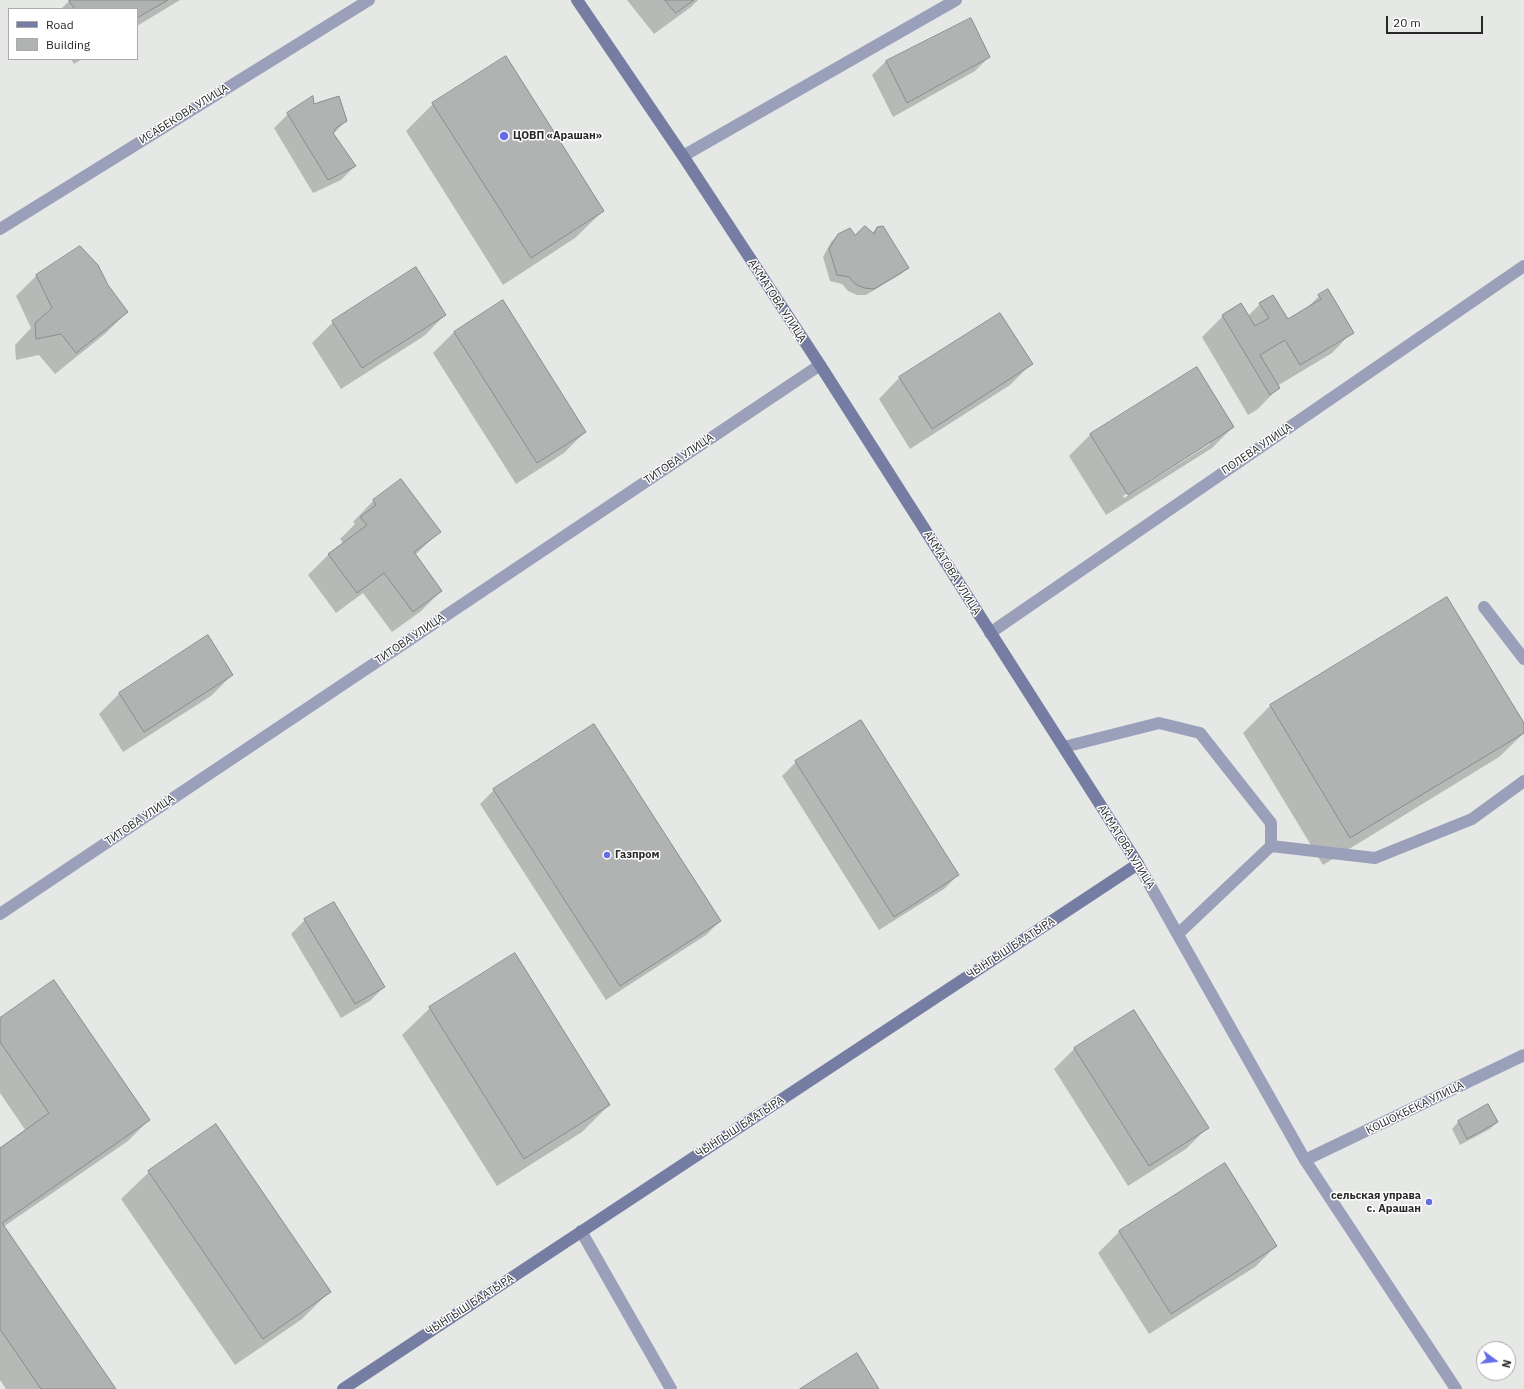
<!DOCTYPE html>
<meta charset="utf-8">
<style>
body{margin:0}
#map{position:relative;width:1524px;height:1389px;overflow:hidden;background:#e5e8e5;font-family:"IBM Plex Sans",sans-serif}
canvas{display:block}
.legend{position:absolute;left:8px;top:8px;width:130px;height:52px;box-sizing:border-box;background:#fff;border:1px solid #a9a9a9;margin:0;padding:5px 7px;list-style:none;font-size:12px;color:#272827}
.legend li{display:flex;align-items:center;gap:8px;height:20px}
.legend b{width:20px;border:1px solid #a9a9a9}
.north{position:absolute;left:1476px;top:1341px;width:40px;height:40px;box-sizing:border-box;background:#fff;border:1px solid #a9a9a9;border-radius:50%;rotate:105deg;font-size:11px;font-weight:700;line-height:16px;text-align:center;color:#272827}
.north::after{content:'';display:block;margin:auto;width:14px;height:18px;background:#656ee6;clip-path:polygon(50% 0,100% 100%,50% 72%,0 100%)}
.scale{position:absolute;left:1386px;top:16px;width:97px;height:18px;box-sizing:border-box;border:2px solid #272827;border-top:0;padding-left:5px;font-size:12px;line-height:14px;white-space:nowrap;color:#272827;-webkit-text-stroke:3px #fff;paint-order:stroke}
</style>
<div id="map">
<canvas width="1524" height="1389"></canvas>
<ul class="legend">
<li><b style="height:5px;background:#767da3"></b>Road</li>
<li><b style="height:11px;background:#b0b3b1"></b>Building</li>
</ul>
<div class="north">N</div>
<div class="scale">20 m</div>
</div>
<script>
const ctx = document.querySelector('canvas').getContext('2d');
ctx.lineJoin = 'round';
function fillPath(path, color) {
  ctx.fillStyle = color;
  ctx.fill(path, 'evenodd');
}
function stroke(path, color, width, dash) {
  ctx.strokeStyle = color;
  ctx.lineWidth = width;
  ctx.lineCap = dash ? 'butt' : 'round';
  ctx.setLineDash(dash || []);
  ctx.stroke(path);
}
function drawText(font, color, halo, rows, align = 'center') {
  ctx.font = font + ' "IBM Plex Sans",sans-serif';
  ctx.lineWidth = 3;
  ctx.setLineDash([]);
  ctx.textBaseline = 'middle';
  ctx.strokeStyle = halo;
  ctx.fillStyle = color;
  for (const [text, x, y, turn = 0] of rows) {
    ctx.save();
    ctx.translate(x, y);
    ctx.rotate((+turn || 0) * Math.PI / 180);
    ctx.textAlign = isNaN(turn) ? turn : align;
    if (halo) ctx.strokeText(text, 0, 0);
    ctx.fillText(text, 0, 0);
    ctx.restore();
  }
}
fillPath(new Path2D(`
 M70,0H180L137,26V9H61Z
 M627,0H698L691,7L654,34Z
 M989,57L975,71L893,117L872,75L886,61Z
 M71,59H82L74,64Z
 M433,104L603,211L575,238L503,285L406,131Z
 M313,106L346,121L333,134L355,166L341,180L313,193L274,128L288,114Z
 M877,228L908,268L901,274L866,295H857L848,291L842,284L830,281L823,257L831,242L838,235L855,236L872,233Z
 M37,275L107,286L127,312L106,333L55,374L39,355L16,360L15,345L31,328L16,296Z
 M1319,296L1352,332L1332,353L1277,386L1278,388L1258,409L1248,415L1202,337L1223,316H1248L1260,304L1287,320L1305,310Z
 M502,302L585,432L564,453L516,484L433,353L454,332Z
 M999,314L1031,364L1010,385L910,449L879,399L899,378Z
 M445,315L424,336L341,389L312,343L333,322Z
 M1197,368L1233,427L1212,448L1106,515L1069,456L1090,435ZM1210,442V444L1124,498L1123,496Z
 M373,501L439,532L415,555L441,591L420,612L392,632L363,593L336,613L308,575L329,554L344,544L340,539L355,524L353,522Z
 M1447,598L1524,725V733L1499,757L1323,865L1243,733L1270,706Z
 M232,675L211,696L123,752L99,714L120,693Z
 M796,762L958,875L944,889L879,930L782,776Z
 M494,790L720,921L706,935L606,1000L480,804Z
 M305,920L384,987L370,1001L341,1018L291,934Z
 M430,1008L609,1105L582,1132L497,1186L402,1035Z
 M0,1019L149,1120L128,1141L3,1227L115,1389H6L0,1380V1149L26,1131L0,1093Z
 M1075,1048L1207,1128L1186,1149L1128,1186L1054,1069Z
 M1488,1106L1497,1122L1490,1129L1460,1145L1452,1129L1458,1122Z
 M1224,1165L1276,1246L1255,1267L1149,1334L1098,1253L1119,1232Z
 M149,1172L329,1292L302,1319L235,1365L121,1199Z`), '#0003');
const building = new Path2D(`
 M69,0H168L137,18V9H75Z
 M665,0H694L676,13Z
 M971,18L990,57L907,103L886,61Z
 M506,56L604,211L531,258L432,103Z
 M313,96L314,104L339,96L347,121L337,127L333,133L356,166L328,180L287,113Z
 M865,226L874,234L877,227L883,226L909,268L874,289L864,288L855,284L849,277L837,275L829,249L838,234L850,228L855,235Z
 M80,246L98,265L108,285L128,312L76,353L61,334L36,339L35,323L52,308L36,275Z
 M416,267L446,315L362,368L332,321Z
 M1328,289L1354,333L1300,365L1285,340L1260,355L1280,388L1270,395L1222,315L1241,303L1255,326L1269,318L1259,303L1273,295L1288,319L1321,299L1318,295Z
 M503,300L586,432L537,463L454,332Z
 M1000,313L1033,364L932,429L899,377Z
 M1197,367L1234,427L1128,495L1090,434Z
 M401,479L441,532L414,552L442,591L413,612L384,573L357,593L328,554L367,525L360,517L376,505L373,500Z
 M1447,597L1524,723V733L1350,838L1270,705Z
 M208,635L233,675L144,732L119,693Z
 M861,720L959,875L894,917L795,761Z
 M594,724L721,921L620,986L493,789Z
 M334,902L385,987L355,1004L304,919Z
 M515,953L610,1105L524,1159L429,1007Z
 M54,980L150,1120L2,1223L116,1389H41L0,1329V1148L49,1113L0,1042V1018Z
 M1134,1010L1209,1128L1149,1166L1074,1048Z
 M1488,1104L1498,1122L1467,1139L1458,1121Z
 M216,1124L331,1292L263,1339L148,1171Z
 M1225,1163L1277,1246L1171,1314L1119,1231Z
 M857,1353L879,1389H800Z`);
fillPath(building, '#b0b3b1');
stroke(building, '#8a8c8a', 1);
stroke(new Path2D(`
 M683,156L956,0
 M1484,607L1524,659
 M1064,747L1159,723L1200,733L1271,823V846L1178,934
 M1271,846L1375,858L1472,819L1524,781`), '#9aa0ba', 12);
stroke(new Path2D(`
 M0,229L369,0
 M990,633L1524,266
 M1138,864L1305,1160L1456,1389
 M0,914L820,365
 M1305,1160L1524,1055
 M581,1231L671,1389`), '#9aa0ba', 12);
stroke(new Path2D(`
 M343,1389L1138,864L820,365L683,156L577,0`), '#767da3', 12);
for (const [x, y, r, color] of [
 [504,136,5,"#656ee6"],
 [607,855,4,"#656ee6"],
 [1429,1202,4,"#656ee6"]
]) {
  const dot = new Path2D();
  dot.arc(x, y, r, 0, 2 * Math.PI);
  ctx.fillStyle = color;
  ctx.fill(dot);
  stroke(dot, '#fff', 1.5);
}
drawText('11px', '#272827', '#fff', [
 ["ИСАБЕКОВА УЛИЦА",184,114,-32],
 ["АКМАТОВА УЛИЦА",777,301,57],
 ["ПОЛЕВА УЛИЦА",1257,449,-34],
 ["ТИТОВА УЛИЦА",679,459,-34],
 ["АКМАТОВА УЛИЦА",952,573,58],
 ["ТИТОВА УЛИЦА",410,639,-34],
 ["ТИТОВА УЛИЦА",140,820,-34],
 ["АКМАТОВА УЛИЦА",1126,847,58],
 ["ЧЫНГЫШ БААТЫРА",1011,948,-33],
 ["КОШОКБЕКА УЛИЦА",1415,1108,-26],
 ["ЧЫНГЫШ БААТЫРА",740,1127,-33],
 ["ЧЫНГЫШ БААТЫРА",470,1305,-33]
]);
drawText('bold 11px', '#272827', '#fff', [
 ["ЦОВП «Арашан»",513,136],
 ["Газпром",615,855],
 ["сельская управа",1421,1196,"right"],
 ["с. Арашан",1421,1209,"right"]
], 'left');
</script>
